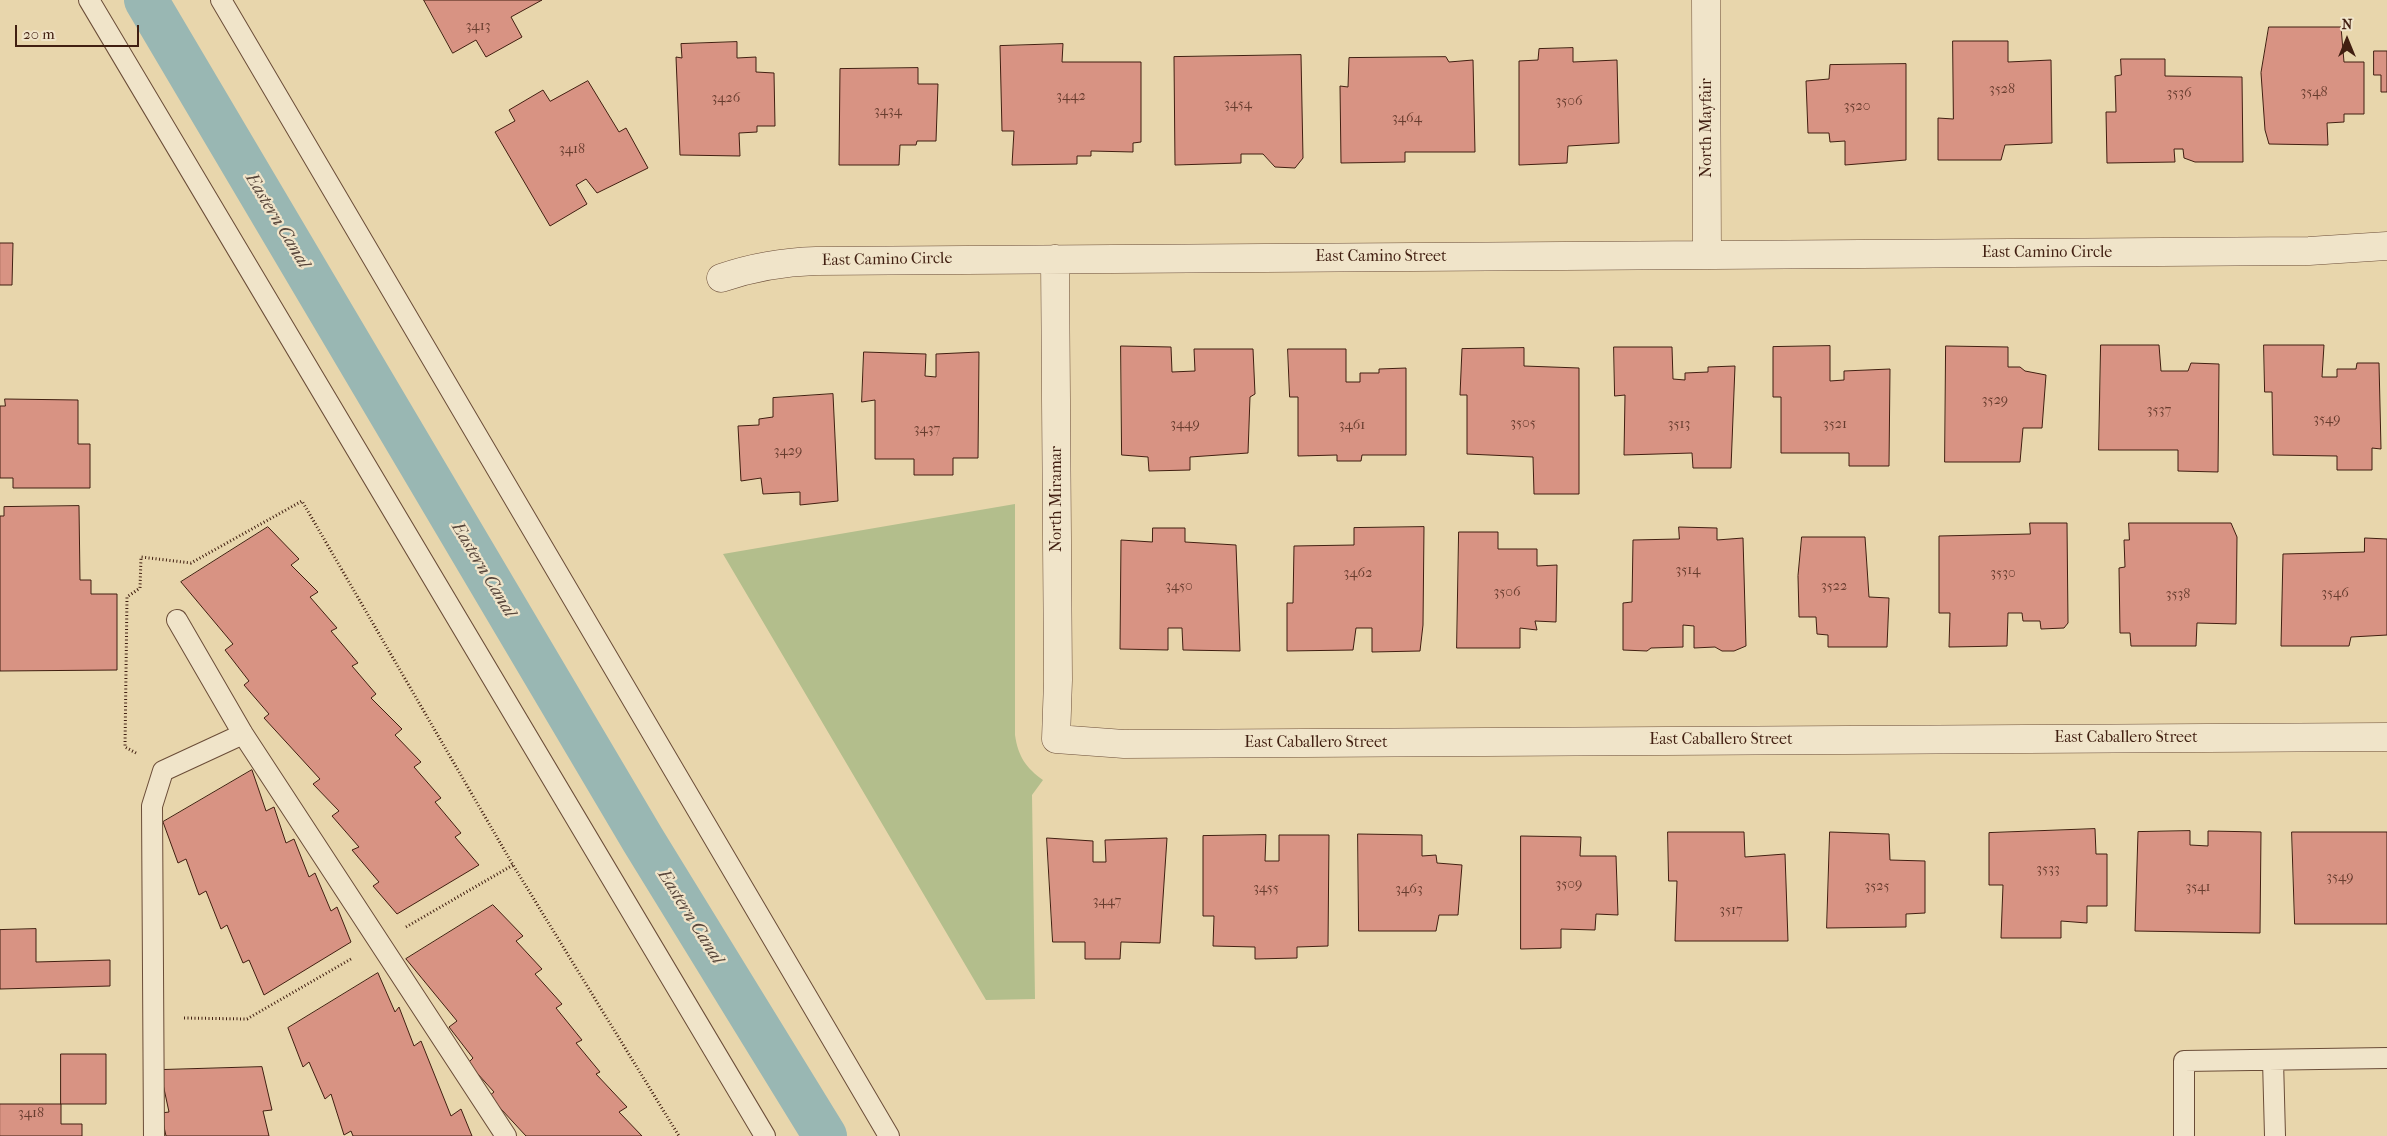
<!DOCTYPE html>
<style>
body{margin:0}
#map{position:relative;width:2387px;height:1136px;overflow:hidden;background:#e8d6ac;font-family:"IM FELL French Canon",serif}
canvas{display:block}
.north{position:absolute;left:2322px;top:15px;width:50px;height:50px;-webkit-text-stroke:4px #f0e4c9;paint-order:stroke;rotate:0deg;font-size:14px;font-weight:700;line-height:20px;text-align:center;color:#411f11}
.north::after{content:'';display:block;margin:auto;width:18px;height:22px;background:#411f11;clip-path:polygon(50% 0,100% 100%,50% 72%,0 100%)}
.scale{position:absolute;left:15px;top:25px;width:124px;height:22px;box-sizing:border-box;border:2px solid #411f11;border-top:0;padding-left:6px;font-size:15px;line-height:18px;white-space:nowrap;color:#411f11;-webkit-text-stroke:4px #f0e4c9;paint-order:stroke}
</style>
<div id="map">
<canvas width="2387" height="1136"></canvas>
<div class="north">N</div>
<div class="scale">20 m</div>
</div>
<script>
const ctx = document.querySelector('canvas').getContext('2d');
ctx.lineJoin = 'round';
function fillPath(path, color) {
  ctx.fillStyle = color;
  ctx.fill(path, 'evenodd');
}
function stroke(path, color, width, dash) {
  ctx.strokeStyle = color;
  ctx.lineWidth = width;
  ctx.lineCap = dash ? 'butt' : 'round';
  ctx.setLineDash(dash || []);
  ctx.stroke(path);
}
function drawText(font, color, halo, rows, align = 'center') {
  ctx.font = font + ' "IM FELL French Canon",serif';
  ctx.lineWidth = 4.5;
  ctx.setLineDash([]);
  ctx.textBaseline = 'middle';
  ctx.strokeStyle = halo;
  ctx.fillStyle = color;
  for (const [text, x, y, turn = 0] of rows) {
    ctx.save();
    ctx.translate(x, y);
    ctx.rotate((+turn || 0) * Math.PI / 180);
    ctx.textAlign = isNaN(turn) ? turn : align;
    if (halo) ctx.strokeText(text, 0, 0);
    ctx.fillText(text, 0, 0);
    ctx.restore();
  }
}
fillPath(new Path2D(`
 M1015,504V735C1018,756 1026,768 1043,780L1032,795L1035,999L986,1000L723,554Z`), '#b3be8c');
stroke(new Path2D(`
 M146,0L643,840L825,1136`), '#99b7b3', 44);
const building = new Path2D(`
 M424,0H542L511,17L522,37L486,57L476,40L453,53Z
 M2269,27H2341L2344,62H2364V114H2344V122L2327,123L2328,145L2269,144L2265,130L2261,73Z
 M1953,41H2008V62L2051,60L2052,143L2005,145L2001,160H1938V118L1953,119Z
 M737,42V58L756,57V72L774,73L775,126H757V132L739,133L740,156L680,155L676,57L682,58L681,44Z
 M1063,44L1062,62H1141V142L1133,143V152L1091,151V156H1077V164L1012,165L1014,131H1002L1000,46Z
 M1573,48V62L1617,60L1619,143L1568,146L1567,163L1519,165V61L1538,60L1539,49Z
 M2374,51H2387V92H2381V75H2374Z
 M1301,55L1303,158L1295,168L1275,167L1263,154H1241V163L1175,165L1174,57Z
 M1446,57L1449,62L1473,60L1475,152H1405V162L1341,163L1340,86L1348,87L1349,58Z
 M2121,59H2165V76L2242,77L2243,162H2195L2184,158L2183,149H2174L2175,162L2107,163L2106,112H2116L2115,76L2121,75Z
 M1906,64V160L1845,165V141L1830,142L1829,133H1808L1806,81L1829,79L1830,65Z
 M918,68V84H938L936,141H917L916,145H900L899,165H839L840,69Z
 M588,81L619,132L626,128L648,168L597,193L586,179L576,185L587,204L550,226L495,132L515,121L509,110L543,90L550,101Z
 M0,243H13L12,285H0Z
 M2101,345H2159L2161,371H2188L2191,363L2219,364L2218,472L2178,471V450H2099Z
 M2264,345H2324L2322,377H2337V369H2356L2357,363H2379L2381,449L2372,448V470H2337V456L2273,455L2272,392H2265Z
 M1121,346L1171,347L1172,372L1195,371L1194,349H1253L1255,394L1250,397L1248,453L1190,457V470L1149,471L1148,457L1122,455Z
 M1830,346V381L1844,380V371L1890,369L1889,466H1849V453H1781V397H1773V347Z
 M1946,346L2008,347V367H2020L2025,371L2046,375L2042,428H2023L2020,462H1945Z
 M1614,347H1672L1673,379L1685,380V373L1708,372V367L1735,366L1731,468H1693L1692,453L1624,455L1625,395L1615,396Z
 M1524,348V366L1579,368V494H1534L1533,457L1467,454V395H1460L1462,349Z
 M1288,349H1346V382H1360V373H1379V369L1406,368V455H1362L1361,461H1337V455L1298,456V397H1290Z
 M864,352L926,354L925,376L936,377V354L979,352L978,458H953V475H914V459H875V400L862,402Z
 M833,394L838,501L800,505V492L763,494L761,478L741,481L738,426L759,425V419L773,417V398Z
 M5,399L78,400V444H90V488H13V478H0V406H5Z
 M79,506L80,580H91V594H117V670L0,671V516H4V507Z
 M2030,523H2067L2068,623L2064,628L2041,629L2040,621H2023L2022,613H2008L2007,646L1949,647L1950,613H1939V536L2030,534Z
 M2129,523H2231L2237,537L2236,624L2197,623L2196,646H2131L2130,633H2120L2119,568L2125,567L2124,540H2129Z
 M268,527L299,559L291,565L318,592L310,597L337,628L331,631L358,663L352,666L376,694L371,698L402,729L395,735L421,762L414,767L441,798L435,802L461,833L455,837L479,865L397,914L373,886L379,882L352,850L359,847L332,816L339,811L313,784L320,779L264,718L269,714L244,685L249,681L225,650L233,644L181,582Z
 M1424,527L1423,625L1420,651L1372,652V628H1356L1353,650L1287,651V603H1293L1294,546L1354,545V528Z
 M1679,527L1717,528V540L1743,538L1746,646L1734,651H1722L1715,647L1694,648V626L1683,625V647L1651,648L1647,651L1623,650V603L1632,602L1633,540L1679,539Z
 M1153,528H1185V542L1236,545L1240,651L1183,650L1182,628H1168V650L1120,649L1121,540L1152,542Z
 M1459,532H1498V549H1537V566L1557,565L1556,622L1535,621L1537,630L1520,628V648H1457Z
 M1802,537H1865L1869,597L1889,598L1887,647H1828V635L1817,634L1816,617H1799L1798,576Z
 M2365,538L2387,539V635L2351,637L2349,646H2281L2283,554L2364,552Z
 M252,770L266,811L274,807L286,843L294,839L309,877L315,873L331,911L337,907L351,942L264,995L249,960L243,963L227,925L221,929L206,891L199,895L186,859L178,863L163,822Z
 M2095,829L2096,854H2107V906H2087V923L2061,921V938H2001L2003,885H1989V833Z
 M2190,831V845L2208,846V831L2261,832L2260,933L2135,931L2138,832Z
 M1668,832H1744L1745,857L1785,854L1788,941H1675L1677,881H1669Z
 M1830,832L1889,834L1890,860L1925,861V913L1906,914V927L1827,928Z
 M2292,832H2387V924H2295Z
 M1358,834L1422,835V856L1436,855L1437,863L1462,865L1458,915H1439L1436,931H1359Z
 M1266,835L1265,861H1279V835H1329L1328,946L1297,947V958L1255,959V947L1213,946L1214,916H1203V836Z
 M1521,836L1581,837L1580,856H1616L1618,915L1596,914L1595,930L1561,929V948L1521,949Z
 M1047,838L1093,841V862H1106L1105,840L1167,838L1160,943L1121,942L1120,959H1085V942H1053Z
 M493,905L523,936L516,941L542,969L535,974L562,1004L556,1008L582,1040L576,1043L600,1072L596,1074L627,1107L619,1112L642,1136H526L489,1096L494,1092L468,1063L473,1058L449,1027L457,1021L406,959Z
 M36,929V962L110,960V986L0,989V930Z
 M378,973L395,1012L399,1007L414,1046L421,1041L451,1116L461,1109L472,1136H353L351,1131L344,1135L331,1094L325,1099L309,1062L303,1067L288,1028Z
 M61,1054H106V1104H61Z
 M262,1067L272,1110L263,1111L269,1136H166L161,1113L169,1112L160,1070Z
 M0,1104H61V1124H82V1136H0Z`);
fillPath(building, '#d89383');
stroke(building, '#411f11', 1);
const lane = new Path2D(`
 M89,0L765,1136
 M221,0L889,1136
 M177,620L243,734L506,1136
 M2273,1060L2275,1136
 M154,1136L152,806L163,771L243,734
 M2184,1136V1061L2387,1058`);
const street = new Path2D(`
 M1706,0L1707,255
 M1055,259L1058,680L1056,739L1124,744L2387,737
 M721,278C753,267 782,262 816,261L2309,251L2387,246`);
stroke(lane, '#6b4d38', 22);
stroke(street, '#6b4d38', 29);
stroke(new Path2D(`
 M136,753L125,747L127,597L140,588L141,557L191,563L302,501L513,865L679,1136
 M406,927L513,865
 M184,1018L247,1019L351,959`), '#411f11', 3, [1, 2.5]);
stroke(lane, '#f0e4c9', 20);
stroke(street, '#f0e4c9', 28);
drawText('14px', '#673c2e', null, [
 ["3413",478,27],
 ["3528",2002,90],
 ["3548",2314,93],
 ["3536",2179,94],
 ["3442",1071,97],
 ["3426",726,99],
 ["3506",1569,102],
 ["3454",1238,105],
 ["3520",1857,107],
 ["3434",888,112],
 ["3464",1407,119],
 ["3418",572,150],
 ["3529",1995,401],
 ["3537",2159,411],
 ["3549",2327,420],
 ["3505",1523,424],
 ["3449",1185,425],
 ["3513",1679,425],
 ["3521",1835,425],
 ["3461",1352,426],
 ["3437",927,430],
 ["3429",788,452],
 ["3514",1688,571],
 ["3462",1358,574],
 ["3530",2003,574],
 ["3450",1179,587],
 ["3522",1834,587],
 ["3506",1507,593],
 ["3546",2335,594],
 ["3538",2178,595],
 ["3533",2048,870],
 ["3549",2340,878],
 ["3509",1569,885],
 ["3525",1877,887],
 ["3541",2198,888],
 ["3455",1266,889],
 ["3463",1409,890],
 ["3447",1107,902],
 ["3517",1731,911],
 ["3418",31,1114]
]);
drawText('16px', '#411f11', '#f0e4c9', [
 ["North Mayfair",1707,128,-90],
 ["East Camino Circle",2047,253],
 ["East Camino Street",1381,257],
 ["East Camino Circle",887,260,-1],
 ["North Miramar",1057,499,-90],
 ["East Caballero Street",2126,738],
 ["East Caballero Street",1721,740],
 ["East Caballero Street",1316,743]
]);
drawText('italic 18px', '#57453a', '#f0e4c9', [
 ["Eastern Canal",277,221,59],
 ["Eastern Canal",483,570,59],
 ["Eastern Canal",690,917,58]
]);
</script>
